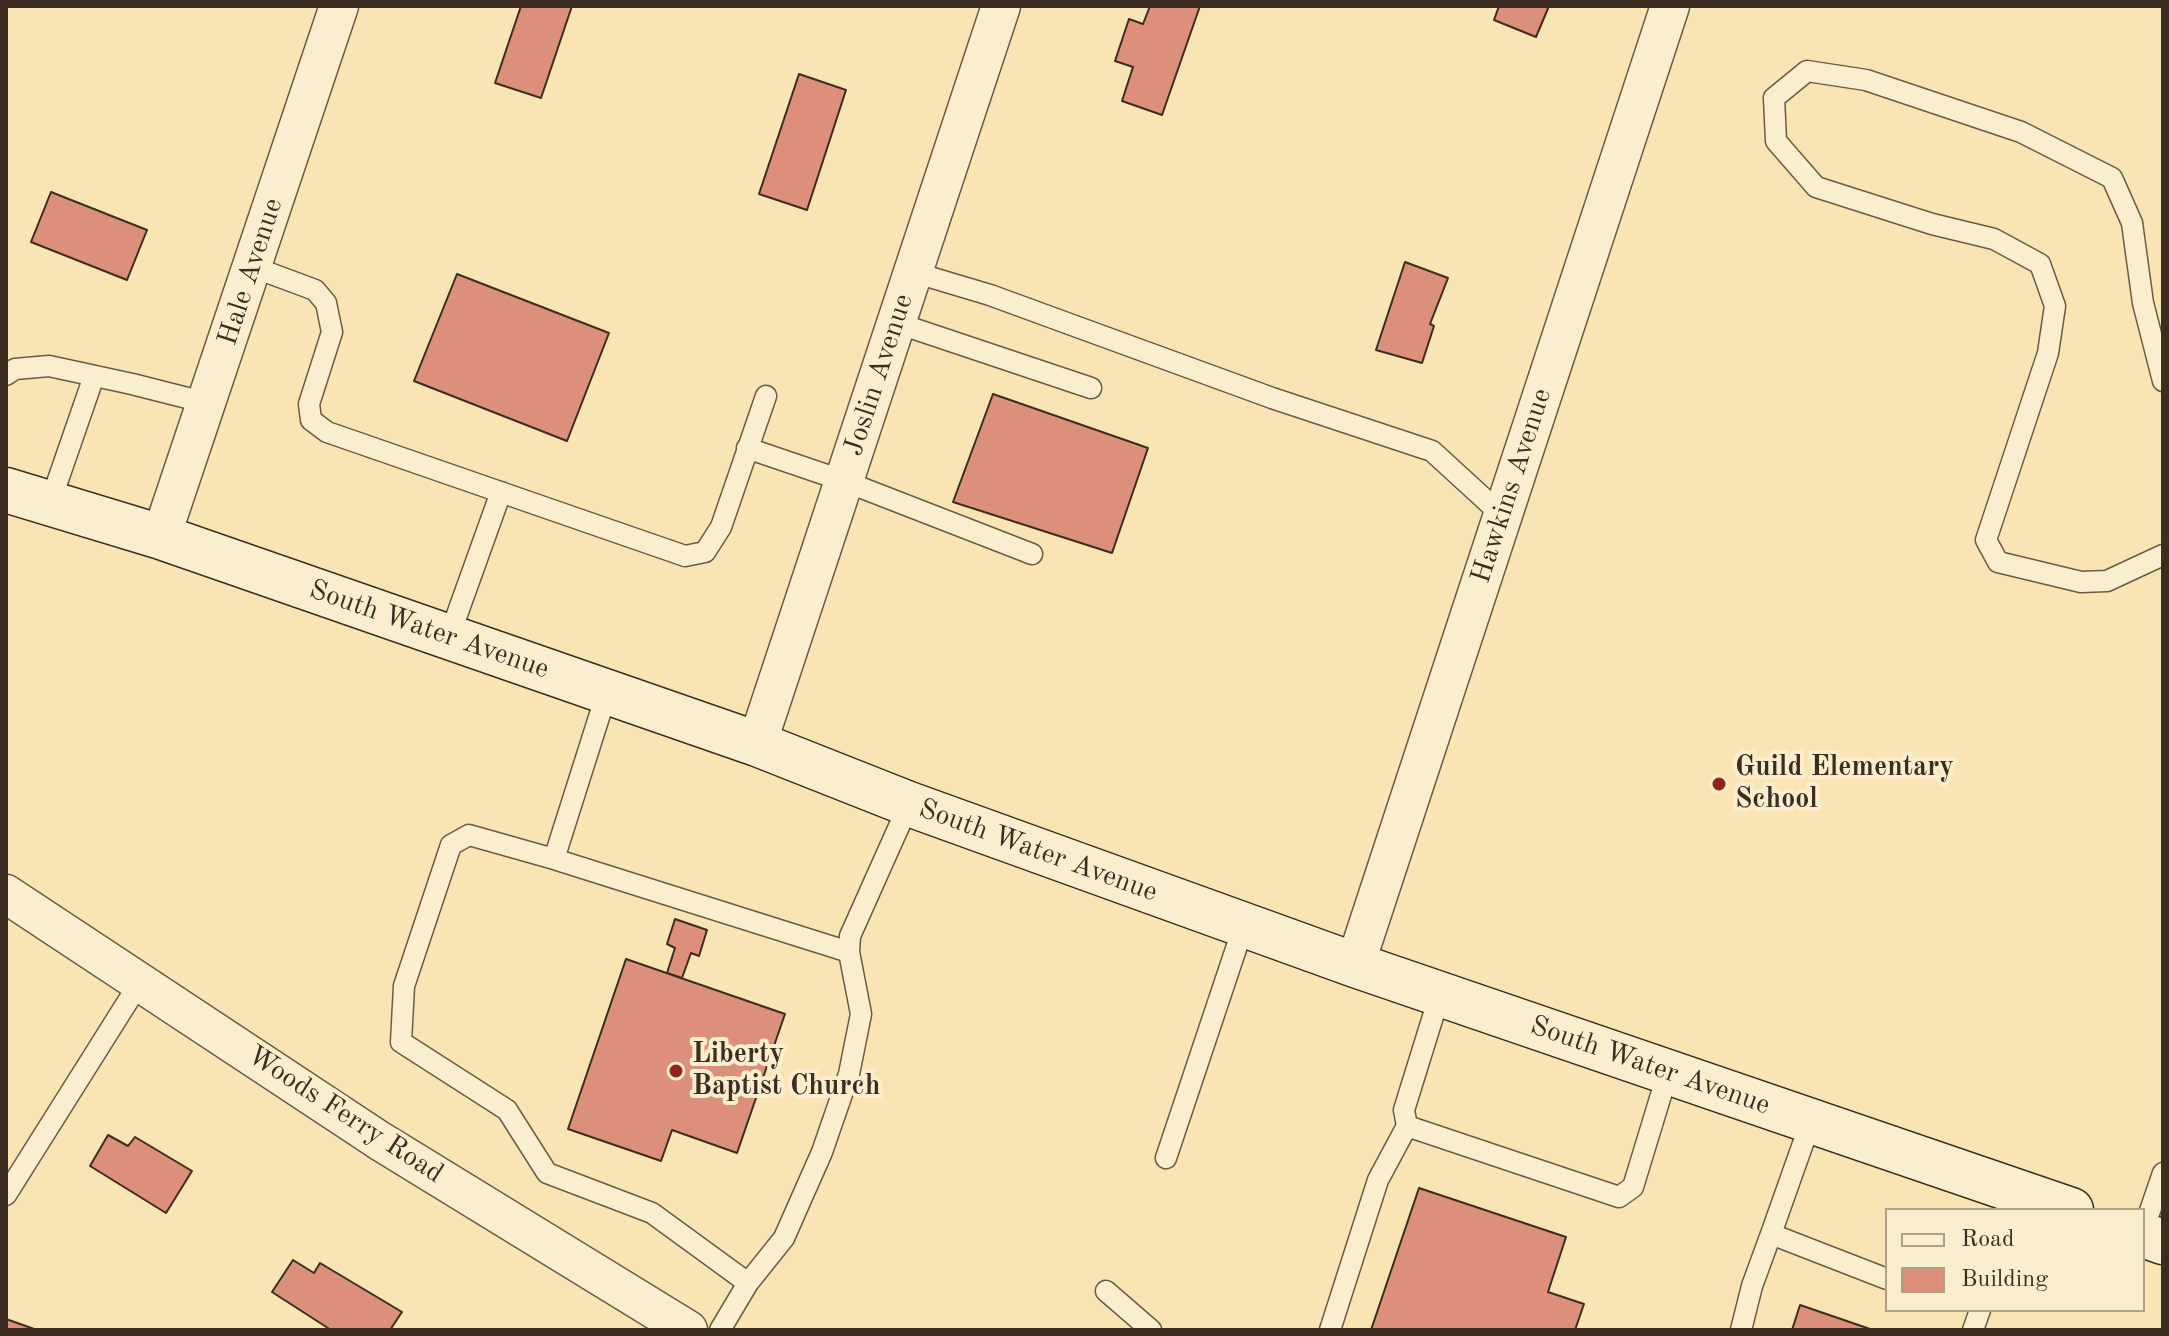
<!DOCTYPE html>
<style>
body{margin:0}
#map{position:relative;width:2169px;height:1336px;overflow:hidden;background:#f9e5b3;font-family:"Old Standard TT",serif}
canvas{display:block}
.frame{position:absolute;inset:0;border:8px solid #3c2d20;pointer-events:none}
.legend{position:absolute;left:1885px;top:1208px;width:260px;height:104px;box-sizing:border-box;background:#fbeece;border:2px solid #afa188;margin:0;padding:10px 14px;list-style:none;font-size:24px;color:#3c2d20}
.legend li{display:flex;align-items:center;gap:16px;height:40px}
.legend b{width:40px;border:2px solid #afa188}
</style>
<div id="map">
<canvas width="2169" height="1336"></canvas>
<div class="frame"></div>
<ul class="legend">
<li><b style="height:10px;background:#fbeece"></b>Road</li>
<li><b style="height:22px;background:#dc8f7a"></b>Building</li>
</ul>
</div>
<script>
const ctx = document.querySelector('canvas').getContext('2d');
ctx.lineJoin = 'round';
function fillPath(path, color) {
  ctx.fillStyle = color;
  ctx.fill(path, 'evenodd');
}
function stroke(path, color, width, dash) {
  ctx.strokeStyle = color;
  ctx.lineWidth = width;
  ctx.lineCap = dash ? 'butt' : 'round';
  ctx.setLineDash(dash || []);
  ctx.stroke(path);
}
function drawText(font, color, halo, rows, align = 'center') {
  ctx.font = font + ' "Old Standard TT",serif';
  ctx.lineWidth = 8;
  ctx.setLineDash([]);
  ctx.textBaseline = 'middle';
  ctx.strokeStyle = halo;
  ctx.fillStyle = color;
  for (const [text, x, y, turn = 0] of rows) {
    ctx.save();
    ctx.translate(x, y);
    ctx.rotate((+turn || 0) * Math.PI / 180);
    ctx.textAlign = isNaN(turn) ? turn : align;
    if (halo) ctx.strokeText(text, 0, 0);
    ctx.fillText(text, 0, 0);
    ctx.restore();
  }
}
const building = new Path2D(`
 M521,6H572L541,98L495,83Z
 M1150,6H1200L1162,115L1122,101L1133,67L1115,61L1129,19L1143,24Z
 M1499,6H1549L1536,37L1494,20Z
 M799,74L846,90L807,210L759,194Z
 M51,192L147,230L127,280L31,242Z
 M1405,262L1448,278L1430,324L1434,326L1422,363L1376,350Z
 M457,274L609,333L567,441L414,381Z
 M993,394L1148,448L1112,553L953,502Z
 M675,919L707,930L699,956L691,953L682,978L667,973L675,948L667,944Z
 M626,959L785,1014L737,1153L672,1130L661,1161L568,1129Z
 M108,1135L128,1146L135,1137L192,1171L166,1213L90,1166Z
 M1419,1188L1566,1237L1548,1292L1584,1304L1575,1330H1371Z
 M293,1260L314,1273L320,1263L402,1312L390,1330H331L272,1292Z
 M1800,1305L1873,1330H1792Z
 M6,1319L37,1330H6Z`);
fillPath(building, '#dc8f7a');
stroke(building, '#3c2d20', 2);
const service = new Path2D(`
 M253,267L315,290L326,303L332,332L309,404L311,420L327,432L685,556L705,552L721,527L766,396
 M913,272L990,295L1272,398L1432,451L1503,516
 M897,323L1091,388
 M6,375L15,369L49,366L132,384L207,403
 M2163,381L2143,303L2132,223L2112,178L2021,132L1866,80L1807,71L1774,98L1776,141L1816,187L1932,224L1994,239L2040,264L2055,306L2048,353L1986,540L1998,562L2081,582L2107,581L2163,555
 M747,448L844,481L1032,554
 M50,503L94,376
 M449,637L501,492
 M554,859L607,692
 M1440,994L1404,1110L1407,1126L1619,1197L1633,1187L1668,1072
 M1811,1121L1771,1234L1887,1279
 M1166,1158L1244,925
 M6,1195L140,982
 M2143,1231L2163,1173
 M748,1283L784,1238L822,1152L849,1074L861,1014L849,952
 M1106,1291L1151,1330
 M720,1330L748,1283L652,1213L547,1173L507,1110L401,1042L404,986L451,845L469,835L554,859L849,952L850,936L909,804
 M1330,1330L1378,1180L1407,1126
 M1741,1330L1752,1286L1771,1234
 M1973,1330L1980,1310`);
const minor = new Path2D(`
 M161,537L339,6
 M757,744L1001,6
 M6,894L380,1141L688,1330
 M1355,965L1670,6`);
const secondary = new Path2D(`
 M6,490L161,537L757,744L909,804L1355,965L2071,1210
 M2143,1235L2163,1242`);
stroke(service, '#6b5b45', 23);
stroke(minor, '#6b5b45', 41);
stroke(secondary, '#3c2d20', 47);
stroke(service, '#fbeece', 20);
stroke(minor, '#fbeece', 38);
stroke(secondary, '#fbeece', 44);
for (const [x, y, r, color] of [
 [1719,784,8,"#8f2418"],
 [676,1071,8,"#8f2418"]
]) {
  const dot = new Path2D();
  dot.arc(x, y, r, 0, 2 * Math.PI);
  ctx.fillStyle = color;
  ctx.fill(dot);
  stroke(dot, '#fbeece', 3);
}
drawText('28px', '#3c2d20', '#fbeece', [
 ["Hale Avenue",251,272,-72],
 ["Joslin Avenue",879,375,-72],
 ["Hawkins Avenue",1512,486,-72],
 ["South Water Avenue",429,630,19],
 ["South Water Avenue",1038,851,20],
 ["South Water Avenue",1650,1066,19],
 ["Woods Ferry Road",345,1115,33]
]);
drawText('bold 28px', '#3c2d20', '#fbeece', [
 ["Guild Elementary",1735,768],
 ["School",1735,800],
 ["Liberty",692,1055],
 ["Baptist Church",692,1087]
], 'left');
</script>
